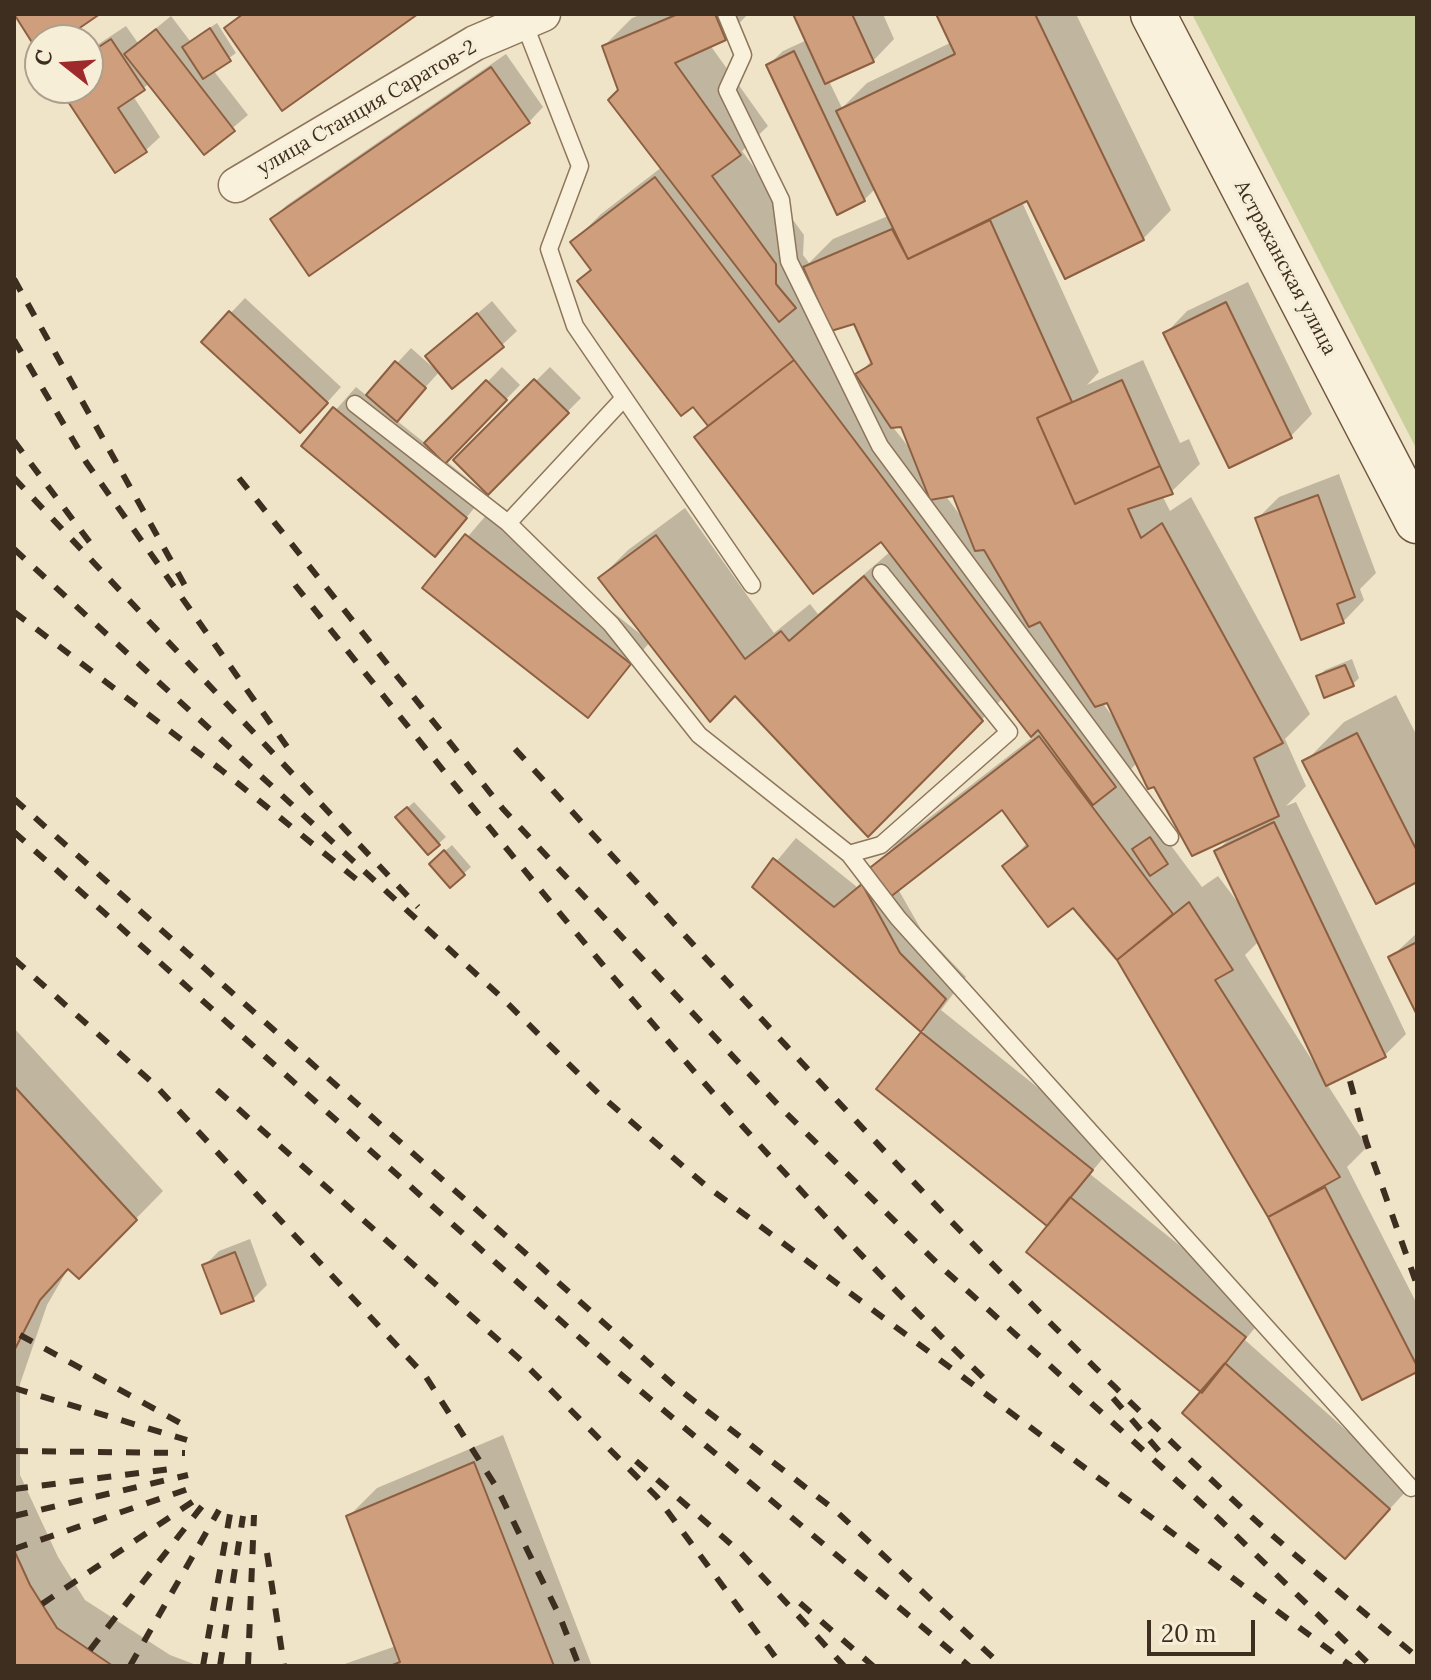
<!DOCTYPE html>
<meta charset="utf-8">
<style>
body{margin:0}
#map{position:relative;width:1431px;height:1680px;overflow:hidden;background:#f0e4c8;font-family:Lora,serif}
canvas{display:block}
.frame{position:absolute;inset:0;border:16px solid #3d2e20;pointer-events:none}
.north{position:absolute;left:24px;top:24px;width:80px;height:80px;box-sizing:border-box;background:#f7eed8;border:2px solid #ada18e;border-radius:50%;rotate:287deg;font-size:22px;font-weight:700;line-height:32px;text-align:center;color:#3d2e20}
.north::after{content:'';display:block;margin:auto;width:28px;height:36px;background:#9e2a2b;clip-path:polygon(50% 0,100% 100%,50% 72%,0 100%)}
.scale{position:absolute;left:1147px;top:1620px;width:108px;height:36px;box-sizing:border-box;border:4px solid #3d2e20;border-top:0;padding-left:10px;font-size:24px;line-height:28px;white-space:nowrap;color:#3d2e20;-webkit-text-stroke:6px #f7eed8;paint-order:stroke}
</style>
<div id="map">
<canvas width="1431" height="1680"></canvas>
<div class="frame"></div>
<div class="north">С</div>
<div class="scale">20 m</div>
</div>
<script>
const ctx = document.querySelector('canvas').getContext('2d');
ctx.lineJoin = 'round';
function fillPath(path, color) {
  ctx.fillStyle = color;
  ctx.fill(path, 'evenodd');
}
function stroke(path, color, width, dash) {
  ctx.strokeStyle = color;
  ctx.lineWidth = width;
  ctx.lineCap = dash ? 'butt' : 'round';
  ctx.setLineDash(dash || []);
  ctx.stroke(path);
}
function drawText(font, color, halo, rows, align = 'center') {
  ctx.font = font + ' Lora,serif';
  ctx.lineWidth = 7;
  ctx.setLineDash([]);
  ctx.textBaseline = 'middle';
  ctx.strokeStyle = halo;
  ctx.fillStyle = color;
  for (const [text, x, y, turn = 0] of rows) {
    ctx.save();
    ctx.translate(x, y);
    ctx.rotate((+turn || 0) * Math.PI / 180);
    ctx.textAlign = isNaN(turn) ? turn : align;
    if (halo) ctx.strokeText(text, 0, 0);
    ctx.fillText(text, 0, 0);
    ctx.restore();
  }
}
fillPath(new Path2D(`
 M1192,14H1417V450Z`), '#c9cf9b');
fillPath(new Path2D(`
 M642,14H748L725,38L710,45L768,126L742,151L804,235L803,255L809,263L833,239L888,216L875,189L864,200L768,65L783,51L807,40L795,14H883L894,39L873,61L829,81L842,108L867,83L952,42L938,14H1076L1171,210L1143,239L1028,199L1022,202L1099,372L1087,385L1143,360L1180,443L1189,439L1200,464L1171,492L1162,495L1170,511L1191,497L1310,714L1285,739L1306,786L1286,806L1296,802L1406,1034L1385,1055L1327,1084L1367,1147L1347,1167L1417,1304V1370L1363,1397L1270,1216L1118,959L1073,905L1005,866L1028,842L1002,807L898,889L922,931L966,977L941,1010L1112,1147L1090,1174L1266,1314L1245,1340L1410,1487L1345,1557L1204,1392L1050,1226L879,1089L924,1032L755,887L796,838L857,887L898,842L1033,737L1003,698L868,834L736,694L650,642L587,715L425,587L488,513L644,637L600,578L628,550L685,508L774,633L810,604L818,614L891,551L881,539L696,437L709,424L580,281L592,268L573,242L601,214L662,167L621,90L604,46L632,18ZM814,287L855,322L872,360L856,377L799,302ZM902,425L911,450L892,426ZM954,494L963,519L945,495ZM1108,700L1117,719L1115,720L1102,702ZM1138,762L1154,784L1233,835L1216,852L1245,912L1218,876L1202,887L1121,779ZM1259,941L1319,1067L1317,1068L1245,955Z
 M171,16L190,41L217,23L236,53L213,70L248,115L204,152L150,83L133,96L160,137L145,151L62,88H88V51L126,26L138,43Z
 M506,54L543,107L529,122L272,219L287,205Z
 M1248,282L1312,414L1291,436L1166,333L1187,311Z
 M245,298L341,387L314,417L204,341Z
 M492,301L517,331L502,345L440,371L396,420L426,444L502,367L520,385L446,461L485,493L487,491L456,460L550,367L581,398L486,494L435,555L304,446L356,387L367,396L411,348L437,371L428,356Z
 M1339,474L1376,573L1360,589L1364,600L1343,622L1258,518L1279,497Z
 M1352,659L1359,678L1353,684L1318,677L1325,670Z
 M1396,695L1417,736V880L1305,762L1344,722Z
 M414,802L446,837L429,852L397,817Z
 M452,845L471,867L450,886L438,857Z
 M1417,933V1011L1390,958Z
 M14,1028L163,1191L79,1277L69,1267L47,1305L20,1384V1475L58,1557L85,1600L170,1655L199,1666H14Z
 M250,1239L267,1285L253,1299L205,1265L219,1251Z
 M503,1435L592,1666H339L396,1646L349,1516L377,1488Z`), '#0003');
const building = new Path2D(`
 M14,14H100L62,40H40V55Z
 M243,14H418L282,111L224,28Z
 M678,14H715L726,40L675,63L741,155L712,176L776,264V284L796,308L779,322L608,100L618,90L602,46Z
 M793,14H852L874,62L825,84Z
 M936,14H1035L1144,240L1065,279L1027,201L908,259L836,111L955,54Z
 M210,28L231,61L203,79L182,47Z
 M156,29L235,131L204,155L124,54Z
 M111,39L145,90L118,108L147,152L115,173L59,88H88V54Z
 M794,51L865,201L837,215L766,65Z
 M491,67L530,123L309,276L270,219Z
 M655,177L794,360L708,426L693,407L681,416L577,281L591,270L570,242Z
 M990,220L1072,402L1037,418L1075,504L1160,466L1173,494L1128,509L1141,538L1162,523L1283,743L1254,758L1279,816L1192,856L1154,787L1148,789L1107,703L1095,707L1040,622L1029,627L984,550L975,551L953,496L930,500L901,427L891,428L855,374L872,364L854,324L831,331L803,267L892,229L908,259Z
 M1226,302L1292,438L1229,468L1163,333Z
 M229,311L328,403L300,433L201,342Z
 M477,313L504,347L452,389L425,356Z
 M794,360L1116,787L1093,805L1038,730L1031,737L881,542L813,594L694,437Z
 M395,361L426,388L397,422L366,395Z
 M534,379L569,413L488,495L453,460Z
 M486,380L507,400L445,464L424,443Z
 M1122,380L1160,466L1075,504L1037,418Z
 M333,407L467,518L435,557L301,446Z
 M1318,495L1355,597L1337,604L1344,623L1301,640L1255,518Z
 M465,534L631,664L588,718L422,588Z
 M656,535L745,659L781,631L789,641L864,576L983,721L868,837L735,696L710,722L598,578Z
 M1345,665L1354,686L1324,698L1316,676Z
 M1357,733L1417,851V882L1376,904L1302,761Z
 M1039,736L1173,914L1117,960L1073,908L1048,927L1002,866L1028,846L1002,810L889,898L867,870Z
 M407,807L440,845L428,855L395,817Z
 M1274,822L1386,1057L1326,1086L1214,851Z
 M1150,837L1168,864L1150,876L1132,849Z
 M444,850L465,875L450,888L429,864Z
 M773,858L834,907L862,884L900,953L946,999L921,1032L752,887Z
 M1189,902L1233,970L1215,980L1340,1177L1268,1217L1117,960Z
 M1417,942V1015L1388,957Z
 M921,1032L1093,1170L1047,1226L876,1089Z
 M14,1086L137,1220L79,1279L68,1269L40,1300L14,1351Z
 M1325,1187L1417,1366V1372L1362,1400L1268,1217Z
 M1070,1197L1246,1337L1202,1393L1026,1252Z
 M235,1252L254,1301L221,1314L202,1265Z
 M1225,1363L1390,1509L1345,1559L1182,1413Z
 M474,1462L554,1666H390L400,1662L346,1516Z
 M14,1550L30,1585L57,1628L113,1666H14Z`);
fillPath(building, '#cf9f7d');
stroke(building, '#8d5f41', 2);
const service = new Path2D(`
 M726,14L743,55L727,90L781,200L789,261L880,446L1170,837
 M524,23L580,166L549,249L575,326L752,585
 M355,404L508,523L611,624L699,735L849,854L898,918L1411,1488
 M508,523L624,398
 M849,854L881,845L1009,732L881,573`);
const minor = new Path2D(`
 M236,185L475,43L543,14`);
const secondary = new Path2D(`
 M1153,14L1417,521`);
stroke(service, '#8d765c', 19);
stroke(minor, '#8d765c', 37);
stroke(secondary, '#6f573f', 47);
stroke(service, '#faf1dc', 16);
stroke(minor, '#faf1dc', 34);
stroke(secondary, '#faf1dc', 44);
stroke(new Path2D(`
 M14,279L188,591
 M14,340L86,462L295,758
 M14,441L94,548
 M14,478L418,907
 M239,478L503,809L780,1107L938,1264L1220,1520L1371,1666
 M14,549L499,995L599,1094L705,1185L1351,1666
 M295,585C515,861 735,1139 990,1384
 M14,612L220,769L356,879
 M515,749C748,1004 978,1263 1231,1498C1291,1554 1355,1604 1417,1657
 M14,799L676,1387L836,1511L1002,1666
 M14,832L618,1372L969,1666
 M14,959L155,1085L426,1377L497,1488L560,1617L579,1666
 M1350,1081L1366,1141L1417,1285
 M217,1090L522,1361L657,1497L782,1666
 M20,1335L191,1429
 M14,1388L187,1440
 M1113,1398L1165,1458
 M14,1451L185,1453
 M636,1461L741,1553L844,1666
 M14,1489L178,1468
 M14,1516L188,1475
 M14,1549L194,1487
 M267,1553L284,1666
 M800,1603L873,1666
 M42,1604L201,1496
 M90,1650L206,1501
 M130,1666L219,1510
 M203,1666L230,1514
 M220,1666L243,1516
 M248,1666L254,1515`), '#3d2e20', 6, [14, 14]);
drawText('20px', '#3d2e20', '#f7eed8', [
 ["улица Станция Саратов-2",367,108,-30],
 ["Астраханская улица",1285,268,62]
]);
</script>
